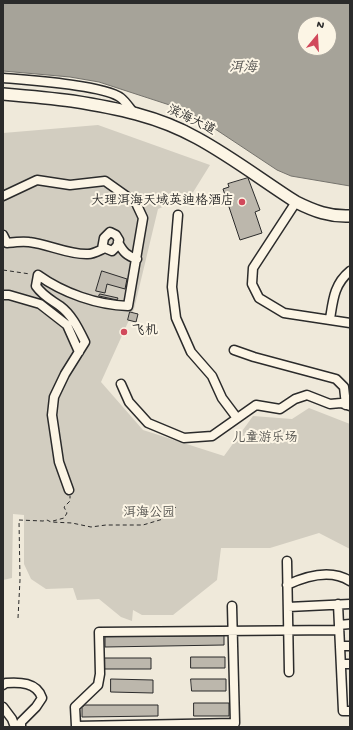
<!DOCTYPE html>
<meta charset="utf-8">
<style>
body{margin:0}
#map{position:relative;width:353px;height:730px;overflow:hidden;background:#efe9da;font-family:"Gochi Hand",sans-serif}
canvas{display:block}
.frame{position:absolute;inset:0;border:4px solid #2b2b2b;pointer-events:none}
.north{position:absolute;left:297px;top:16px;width:40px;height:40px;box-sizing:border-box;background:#fcf5e5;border:1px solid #a8a49b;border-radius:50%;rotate:18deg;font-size:11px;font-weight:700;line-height:16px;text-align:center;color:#2b2b2b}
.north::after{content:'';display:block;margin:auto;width:14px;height:18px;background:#d1495b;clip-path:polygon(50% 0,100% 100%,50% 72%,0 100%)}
</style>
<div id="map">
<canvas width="353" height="730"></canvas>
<div class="frame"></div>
<div class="north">N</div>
</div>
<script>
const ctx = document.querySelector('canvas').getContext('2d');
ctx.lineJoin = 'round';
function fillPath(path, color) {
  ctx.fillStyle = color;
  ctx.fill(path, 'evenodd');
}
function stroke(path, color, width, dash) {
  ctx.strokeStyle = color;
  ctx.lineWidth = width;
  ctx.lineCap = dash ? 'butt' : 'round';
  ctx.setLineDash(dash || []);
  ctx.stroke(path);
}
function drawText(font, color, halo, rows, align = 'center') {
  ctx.font = font + ' "Gochi Hand","LXGW WenKai TC",sans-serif';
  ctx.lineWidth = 4;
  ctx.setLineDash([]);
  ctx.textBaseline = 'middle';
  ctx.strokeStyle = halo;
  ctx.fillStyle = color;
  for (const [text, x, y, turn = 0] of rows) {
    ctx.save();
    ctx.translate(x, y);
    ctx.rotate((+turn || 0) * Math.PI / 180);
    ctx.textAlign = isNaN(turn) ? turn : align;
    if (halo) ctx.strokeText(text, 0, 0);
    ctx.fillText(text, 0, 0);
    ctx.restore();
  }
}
fillPath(new Path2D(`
 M98,125L210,165L192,194L158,209L134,309L101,382L143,430L224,456L253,416L292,419L309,408L350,424V549L319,533L270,548H221L217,580L173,615H142L133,610L132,621L121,617L99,599L77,600L73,588L46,589L31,579L24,564V515L13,514L12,578L3,580V133Z`), '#d2cdc0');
const water = new Path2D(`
 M3,3H350V186L291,176L277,170L188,111L99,82L70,77L3,71ZM305,24H329V48H305Z`);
fillPath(water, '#a6a399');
stroke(water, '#75736d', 1);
const building = new Path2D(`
 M248,178L260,210L255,212L262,233L240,240L223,189L229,187L228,184Z
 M102,271L127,279L125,289L107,284L105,293L96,291Z
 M100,294L118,298L117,300L99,296Z
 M130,312L138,314L136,322L128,320Z
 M224,636V645L105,647V637Z
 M191,657H225V668H191Z
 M105,658H151V669H105Z
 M111,679L153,680V693L111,692Z
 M191,679H226V691H192Z
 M194,703H229V716H194Z
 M85,705H158V716L82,717V708Z`);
fillPath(building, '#bcb7ac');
stroke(building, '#2b2b2b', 1);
const minor = new Path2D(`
 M3,78C27,80 104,85 121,98C125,101 129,107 133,112
 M3,196L37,180L70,185L105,181L136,203L143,218L128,306C97,305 63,293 38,275L36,286C43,296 50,299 60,306C72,315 78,328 85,342L65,374L54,397L52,415L59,462L69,490
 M296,202L253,268L252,284L259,298L284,313L350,323
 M178,215L172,287L176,318L191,352L212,376L222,398L237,418
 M3,235L7,243C15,242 22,241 29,242C48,244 69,255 88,254C94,254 100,250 105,248L112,251L117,246L119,240L116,235L110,232L104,238L102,249
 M118,242C123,252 127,256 137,259
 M3,295H9L40,304L67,325L79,352
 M330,319C333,300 334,284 350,271
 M234,350L254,357L336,379L344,387L346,405
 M121,384L129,402L148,423L184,438L212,436L256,405L280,409L295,399L307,395L330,404L341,403L350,406
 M287,561L289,672
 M287,585C306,576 331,569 350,581
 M338,604L343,711H350
 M232,606L235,723L76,726L75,707L98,685L100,674L99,632L339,630
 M288,607L350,604
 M339,625L350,624
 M340,646H350
 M341,664H350
 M3,685L6,683C19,682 37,682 42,698L36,707L21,722V727
 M3,707L12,719L15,727`);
const major = new Path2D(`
 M3,94C26,96 49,98 72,101C116,108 158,116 197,138C232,157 263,181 296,202C314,211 330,217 350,216`);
stroke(minor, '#2b2b2b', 11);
stroke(major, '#2b2b2b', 14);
stroke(new Path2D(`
 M3,270L30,274
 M53,521L64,518L67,513L64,507L70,501V496
 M18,618L20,580L19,520L43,521L47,520L51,522L72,523L91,527L106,525H143L163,519L176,507`), '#2b2b2b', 1, [4, 3]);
stroke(minor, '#fcf5e5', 8);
stroke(major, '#fcf5e5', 11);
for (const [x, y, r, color] of [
 [242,202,4,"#d1495b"],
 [124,332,4,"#d1495b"]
]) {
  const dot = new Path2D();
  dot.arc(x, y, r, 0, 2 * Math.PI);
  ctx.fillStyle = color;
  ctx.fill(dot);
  stroke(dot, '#fcf5e5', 1.5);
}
drawText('13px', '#2b2b2b', '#fcf5e5', [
 ["滨海大道",191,121,26]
]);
drawText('13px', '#2b2b2b', '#fcf5e5', [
 ["大理洱海天域英迪格酒店",234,202],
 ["飞机",132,332,"left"]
], 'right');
drawText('13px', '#555450', '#fcf5e5', [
 ["儿童游乐场",265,439],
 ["洱海公园",149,514]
]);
drawText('italic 14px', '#565552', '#fcf5e5', [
 ["洱海",243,69]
]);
</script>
